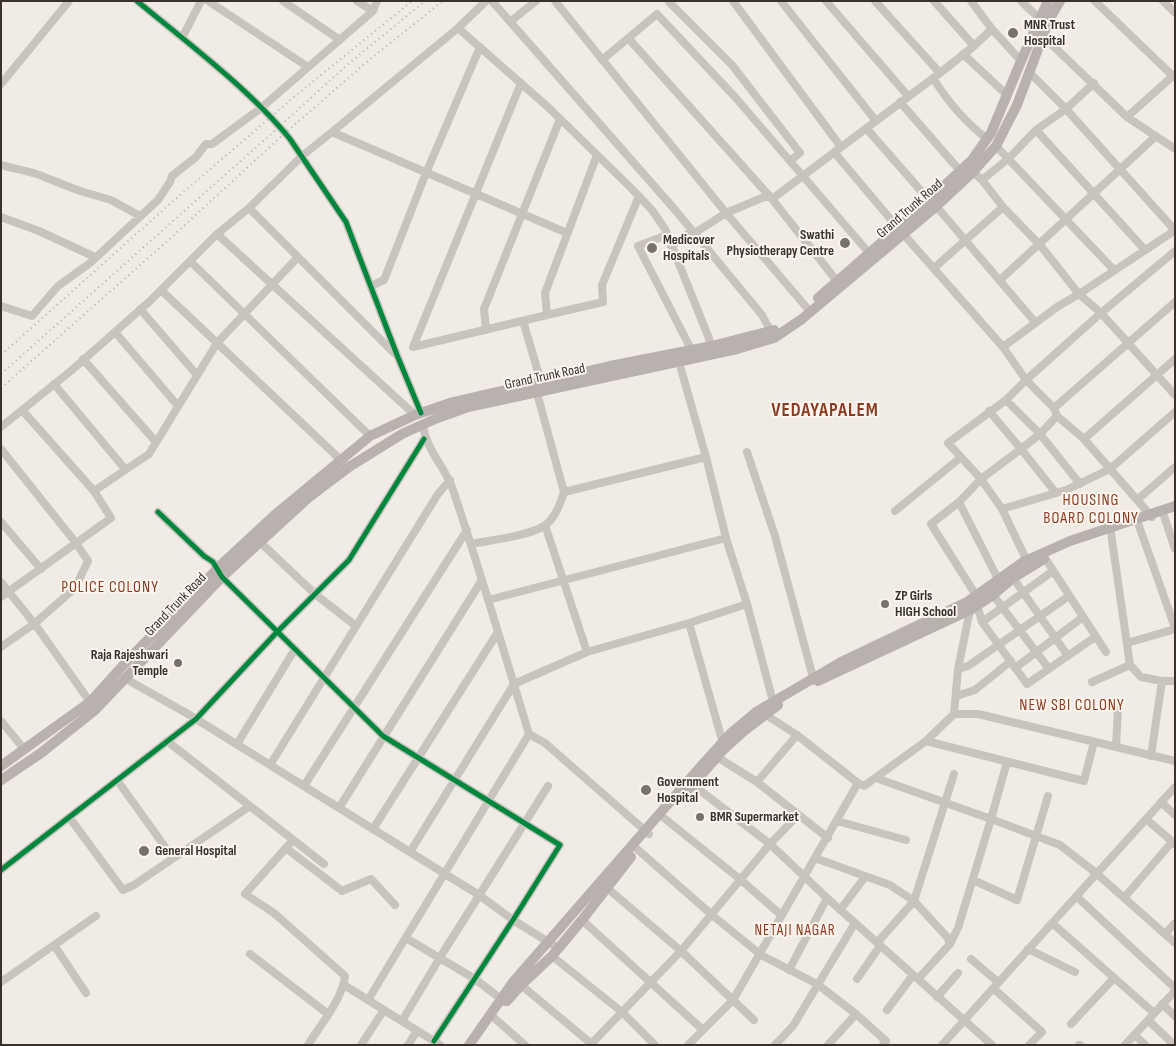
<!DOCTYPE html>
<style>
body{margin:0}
#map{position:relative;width:1176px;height:1046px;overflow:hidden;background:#f0ebe5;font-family:"Sofia Sans Condensed",sans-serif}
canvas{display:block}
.frame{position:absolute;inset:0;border:2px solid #3b302b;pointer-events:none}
</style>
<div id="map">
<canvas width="1176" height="1046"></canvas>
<div class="frame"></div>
</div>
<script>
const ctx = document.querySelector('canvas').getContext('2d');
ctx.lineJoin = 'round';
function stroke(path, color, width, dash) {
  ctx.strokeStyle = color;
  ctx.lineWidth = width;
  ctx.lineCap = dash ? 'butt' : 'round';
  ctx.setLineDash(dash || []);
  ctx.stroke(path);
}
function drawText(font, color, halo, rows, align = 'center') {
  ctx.font = font + ' "Sofia Sans Condensed",sans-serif';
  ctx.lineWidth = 4;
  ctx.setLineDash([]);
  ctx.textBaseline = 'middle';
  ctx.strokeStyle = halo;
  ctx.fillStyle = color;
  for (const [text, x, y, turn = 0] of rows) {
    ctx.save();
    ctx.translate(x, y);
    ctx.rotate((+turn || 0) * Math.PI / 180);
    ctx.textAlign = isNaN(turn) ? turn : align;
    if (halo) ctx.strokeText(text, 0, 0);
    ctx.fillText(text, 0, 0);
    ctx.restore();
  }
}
stroke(new Path2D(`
 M137,1C188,43 249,89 290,139L346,222L397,355L421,413
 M208,1L308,67
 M283,1L340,40
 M357,1L373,11
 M486,1L458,28L332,132L567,233
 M492,1L676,211L762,315L771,332
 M555,1L726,213L807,308
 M733,1L841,147
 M781,1L876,121
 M826,1L908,96
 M875,1L940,73
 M934,1L974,46
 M971,1L992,29L1021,61
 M1021,1L1040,19
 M1095,1L1175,78
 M1163,1L1175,13
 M669,2L732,65L800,153L790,161
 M510,22L536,1
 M458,28L549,108L631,188L652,210L665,229L712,346
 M1043,36L1127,117L1175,149
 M182,38L201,1
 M629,39L772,199L840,285
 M963,54L1007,95
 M602,60L657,14L735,97L869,253
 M1029,72L1066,109L1171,226L1175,232
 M933,78C948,102 964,121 987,139
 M521,83L413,347L547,315
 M1,84L69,1
 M900,102L961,172
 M1127,117L1175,74
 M866,128L929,200
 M1036,130L1145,250
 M332,132L302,156L249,208L394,353
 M996,146L1114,270
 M834,152L898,228L1003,347L1026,380L1054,408L1057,416L1084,439L1152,517
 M597,155L545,293L547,315L603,302L602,285L639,196
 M1,165C11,168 39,173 44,177L80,191L111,200L140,216
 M973,172L982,180L1003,207L1040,245L1079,294L1101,313L1175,395
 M982,180L1009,158L1036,130L1066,109L1094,83
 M772,199L940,73L974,46L992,29
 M936,206L1035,322
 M1,217L39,231L95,257
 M217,234L415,415
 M667,235L638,246L691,349
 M671,246L688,234H693L726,213L769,195
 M190,261L370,436
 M934,268L1003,207
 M1000,280L1156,136
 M371,286L384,280L426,173L480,47
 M161,290L344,463
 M1,306L32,316L58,286L90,263L158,200L170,182L172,176L196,157L206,144H212L261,108L373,11L377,1
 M140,309L197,375
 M523,321L541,382
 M486,330L484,309L560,119
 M115,332L178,406
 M1003,347L1057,307L1079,294L1174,231
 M83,359L156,442
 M679,362L706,457L726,538L747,604L774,705
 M54,384L125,469
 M1006,400L1040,434L1080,484
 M1054,408L1175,302
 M22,410L94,491
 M989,411L1021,449L981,479L959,502L1000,583
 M423,425C426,451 445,466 453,490C480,570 504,652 529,734L545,743L649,834
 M1,427L72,370L150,301L217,234L249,208
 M1084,439L1175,359
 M1,449L76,543L88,561L75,588L34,624L1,647
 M747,452L775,536L814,681
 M564,492L706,457
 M1056,493L1021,449L1040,434L1057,416
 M1137,500L1175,467
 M959,502L931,524L979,600
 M1002,509L1066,490L1110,469L1175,412
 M895,511L960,458
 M158,512L204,556L213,562L222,577L383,736L560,845L513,920L434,1041
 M1164,516L1175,549
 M1,522L41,569
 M1138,523L1175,628
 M545,525L587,652L689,623L724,747
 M1111,533L1130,665L1141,677L1162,681H1175
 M260,542L315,594L356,626
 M471,544C490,540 528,536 544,526C555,519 560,504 564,492L537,393
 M1045,558L1106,652
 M1028,563L1002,509L981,479L948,443L1006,400L1026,380L1101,313L1175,251
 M1013,578L1068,656
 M1,582L37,627L90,702
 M993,595L1049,669
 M1,597L111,518L94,491L149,454L217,343L298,257
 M488,600L726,538
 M977,605L982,622L1027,684L1095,637
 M970,610L958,669L968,666L1069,596
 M982,622L1053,571
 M689,623L747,604
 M1127,643L1175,629
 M1015,668L1083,617
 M126,679L188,714L479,895L513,920L558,948
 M1092,682L1130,665
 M956,696L975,690L1011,661
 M954,714H978L1175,761
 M766,715L797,735L858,783L864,786L926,741L954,714L958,669
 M1,721L24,749
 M167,741L324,864
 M926,741L1084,781L1094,742
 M237,744L295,649
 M1116,747L1118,708
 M1151,756L1162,681
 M717,757L757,782L828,838
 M270,765L438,494L450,480
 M876,778L991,819L1060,845L1096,873L1175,943
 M117,780L173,858
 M757,782L797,735
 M693,785L770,844L827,898L992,1045
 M304,786L467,530
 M1161,802L1175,815
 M339,808L482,580
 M69,817L123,890L134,885L250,806
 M664,818L741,880L781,915
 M1146,819L1175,844
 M837,821L906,840
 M373,829L498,632
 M293,840L245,894L274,913L345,976C342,1000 321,1024 308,1045
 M286,848L342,891L371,879L395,905
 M637,849L712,915L761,955L817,984L856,1014L828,1045
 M410,852L514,684L587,652
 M815,858L890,885L914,901L947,937L950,944
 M1,870L196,719L277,632L349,560L424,439
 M973,880L1017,900L1048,796
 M606,887L681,951L754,1020
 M1076,896L1175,988
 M1124,898L1172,842
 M840,910L865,877
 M582,920L703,1030
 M1052,923L1154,1013
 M1165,934L1175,923
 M406,938L475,979L505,1002
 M877,943L914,901L954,774
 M54,945L86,993
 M1028,949L1075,972
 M250,954L328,1014
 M552,956L622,1012L655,1045
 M971,959L998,982
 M789,970L827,898
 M857,979L880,946
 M918,979L950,944L958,928L991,819L1007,762
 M1,982L96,916
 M344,985L440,1045
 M521,985L593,1045
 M993,988L1042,1032L1029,1045
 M937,997L958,973
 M368,1000L529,734
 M1162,1004L1175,1016
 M887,1010L913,975
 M856,1014L886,1041L883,1045
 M493,1017L525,1045
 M1148,1020L1174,1045
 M402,1021L439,959L548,786
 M1071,1024L1114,978
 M1135,1035L1145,1045
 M361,1045L384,1010
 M408,1045L417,1031
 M590,1045L681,951L770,844L798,815
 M688,1045L733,1000L858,783
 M775,1045L793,1026L855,923
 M942,1045L1175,787
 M1079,1045H1080
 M1125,1045L1175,991`), '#c9c3be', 8);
stroke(new Path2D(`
 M818,298L914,214L972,160L991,133L1021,61L1048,1
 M818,681L970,610L993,595L1013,578L1044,559
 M1,766L90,702L127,661L223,563L277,513L370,436L415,415L453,402L610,366L712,346L774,330
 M1,780L41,753L95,710L222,577L308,498L349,467L402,434L435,419L468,407L737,349L774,338L802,319L932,210L973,172L996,146L1017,105L1049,20L1060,1
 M689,789L724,749L744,731L778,705
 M507,1001L521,985L552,956L582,920L631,857
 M469,1045L513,982L702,765L731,733L756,712L841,662L967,602L1023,562L1070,541L1175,506`), '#b8b1ad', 10);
stroke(new Path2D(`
 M1,355L172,202L294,97L412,1
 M1,374L280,126L347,65L425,1
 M1,388L164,244L285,133L369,60L443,1`), '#b1aca8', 2, [1, 4]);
stroke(new Path2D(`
 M137,1C188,43 249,89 290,139L346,222L397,355L421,413
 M158,512L204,556L213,562L222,577L383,736L560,845L513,920L434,1041
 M1,870L196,719L277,632L349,560L424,439`), '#00873e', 5);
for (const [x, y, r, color] of [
 [1013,33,6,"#7a716c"],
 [845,243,6,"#7a716c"],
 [652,248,6,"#7a716c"],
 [885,604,5,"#7a716c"],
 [178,663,5,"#7a716c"],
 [646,790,6,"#7a716c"],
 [700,817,5,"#7a716c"],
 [144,851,6,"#7a716c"]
]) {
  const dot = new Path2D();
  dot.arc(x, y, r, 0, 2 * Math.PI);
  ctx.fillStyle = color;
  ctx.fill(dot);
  stroke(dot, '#fbf5ee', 2);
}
drawText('bold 14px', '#3b302b', '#fbf5ee', [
 ["MNR Trust",1024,25],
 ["Hospital",1024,41],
 ["Swathi",834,235,"right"],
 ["Physiotherapy Centre",834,251,"right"],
 ["Medicover",663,240],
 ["Hospitals",663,256],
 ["ZP Girls",895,596],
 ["HIGH School",895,612],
 ["Raja Rajeshwari",168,655,"right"],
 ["Temple",168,671,"right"],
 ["Government",657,782],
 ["Hospital",657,798],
 ["BMR Supermarket",710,817],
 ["General Hospital",155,851]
], 'left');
drawText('14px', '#3b302b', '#fbf5ee', [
 ["Grand Trunk Road",910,209,-41],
 ["Grand Trunk Road",545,377,-12],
 ["Grand Trunk Road",176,605,-46]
]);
ctx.letterSpacing = '1px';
drawText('15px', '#8c3b22', '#fbf5ee', [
 ["NETAJI NAGAR",795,931]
]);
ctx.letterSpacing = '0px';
ctx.letterSpacing = '1px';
drawText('16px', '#8c3b22', '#fbf5ee', [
 ["HOUSING",1091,501],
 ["BOARD COLONY",1091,519],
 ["POLICE COLONY",110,588],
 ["NEW SBI COLONY",1072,706]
]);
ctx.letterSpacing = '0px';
ctx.letterSpacing = '1px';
drawText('bold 19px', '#8c3b22', '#fbf5ee', [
 ["VEDAYAPALEM",825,411]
]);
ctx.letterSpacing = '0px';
</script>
